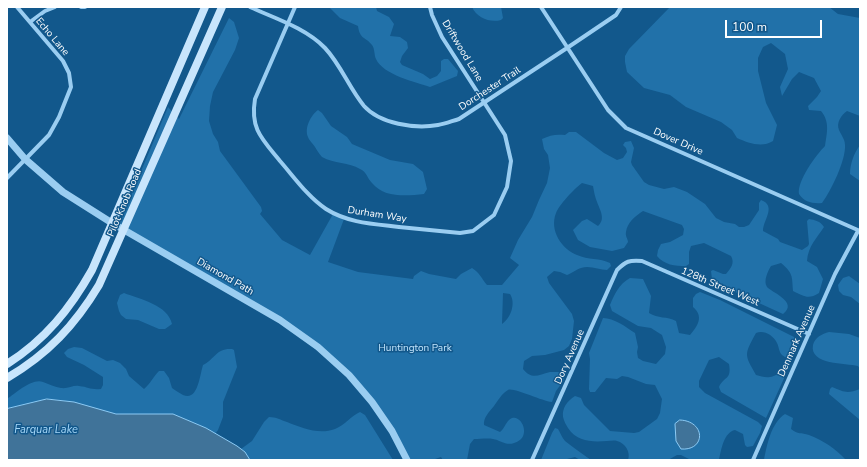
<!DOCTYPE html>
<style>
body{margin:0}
#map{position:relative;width:867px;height:467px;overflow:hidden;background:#12588c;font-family:"Nunito Sans",sans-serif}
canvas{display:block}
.frame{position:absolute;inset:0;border:8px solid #fff;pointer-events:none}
.scale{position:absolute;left:725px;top:20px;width:97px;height:18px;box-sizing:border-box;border:2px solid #fff;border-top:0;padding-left:5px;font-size:12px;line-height:14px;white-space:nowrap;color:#fff;-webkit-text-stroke:3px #12588c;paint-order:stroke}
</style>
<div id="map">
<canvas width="867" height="467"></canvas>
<div class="frame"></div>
<div class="scale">100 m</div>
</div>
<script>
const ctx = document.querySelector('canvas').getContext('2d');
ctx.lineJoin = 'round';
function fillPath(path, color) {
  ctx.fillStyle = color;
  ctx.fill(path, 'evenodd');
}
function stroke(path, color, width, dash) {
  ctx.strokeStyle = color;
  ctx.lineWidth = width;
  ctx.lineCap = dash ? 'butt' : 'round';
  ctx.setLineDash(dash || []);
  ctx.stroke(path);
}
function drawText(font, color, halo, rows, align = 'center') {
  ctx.font = font + ' "Nunito Sans",sans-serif';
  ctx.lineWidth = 3;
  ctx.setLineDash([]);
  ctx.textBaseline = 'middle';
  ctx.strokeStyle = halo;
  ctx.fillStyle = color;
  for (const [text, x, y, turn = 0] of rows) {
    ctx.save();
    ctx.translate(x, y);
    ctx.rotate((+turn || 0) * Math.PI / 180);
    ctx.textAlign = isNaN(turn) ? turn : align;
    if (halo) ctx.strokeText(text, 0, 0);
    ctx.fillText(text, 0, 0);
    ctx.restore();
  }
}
fillPath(new Path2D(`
 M329,7H376L377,11L389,17L394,24L390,36L400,37L407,42L408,48L402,56L400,62L402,65L423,74L430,79L437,76L441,71V61L444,59H448L458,71L457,76L430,87C416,82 383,75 376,59C374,55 375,49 372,45C365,36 360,40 358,26L340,18Z
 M472,7H501L503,18L501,20C490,23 477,18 472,7Z
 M670,7H829L838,14L860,18V116L847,111C841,115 836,123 839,130C841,135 845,139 845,145C846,160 831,191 822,203C813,204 804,202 799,194C797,181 816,155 825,146C827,132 830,122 821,111L809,110L808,106L817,97L821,91L814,78L799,72L792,79L782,96L780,87L788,69L785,54L771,43L763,47L758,58V71L766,103L777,125L773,141C762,148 748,143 737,138L732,130L721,122L686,107L670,95L644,88L627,72L625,62V56L629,49Z
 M229,18L234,22L239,38L235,50L213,92L210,106L209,121L213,134L218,142L220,151L261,207L262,211L260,214L282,240L310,255L333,214L344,219L328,262L358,272L413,279L414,276L421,271L429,274L456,279L461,274L472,268C479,272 482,279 487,285H502L519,265L510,258L518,240L532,217L539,200L547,183L550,168L548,155L544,149L542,139C550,135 556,134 565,135L569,132H576L604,153L617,160L623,158L627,152L626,148L623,145L625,142L631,141L634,148L631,162L632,165L644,182L649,185L664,189L674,187L687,192L705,204L716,218L724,222L735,224L739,227H744L749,225L759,210V203L761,200C777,206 763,220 763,231L778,239L780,242L802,250L808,246L809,244L807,221L809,219C815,220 820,221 824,227C817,238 808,246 807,261L817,267L823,279L819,293C808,300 804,296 793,291C792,276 793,273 781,263L771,266C768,271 763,281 767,287C771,292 799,302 783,314L737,293L712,279L711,271L713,270L723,274H726C731,268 735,263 731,256L704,243L691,246L689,252V264L686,266C675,266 664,265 657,256L658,250L661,244L670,242L683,235L684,229L682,225L643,211C635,216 627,223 626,232C625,236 628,239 628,242L624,248L612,251L590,247L578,240L573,230L582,221L587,219L598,226C606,219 600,210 597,202C595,197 594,192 593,186L582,183C574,189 559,205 556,213C549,231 562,249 577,255C588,260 600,258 610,263L611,266L607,270C599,270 590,265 581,268C577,269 572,273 567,275L560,272L554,271L547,277L549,283L572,314L574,321L572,339L569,346L564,350L545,355L532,356L524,361L523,369C532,380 538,375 550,372C554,372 559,372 563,372L564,380L556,391L552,402C541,401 513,387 508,390C502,393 497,402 494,406C489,412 483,418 484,425L500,432C504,429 505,424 509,420C520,410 534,438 514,443C506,446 500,440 493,439C488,438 480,439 474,439L470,444L467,460H443L441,457L432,460H407L378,412L337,366L279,321L118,226L168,107L179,119ZM503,293L510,294C516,303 511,318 502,324Z
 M318,110L322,113L331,126L347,137L352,144L390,160L413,164L423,172L427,189L424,194C406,196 384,198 372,183C367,178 367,172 360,169C349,162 334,164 322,157C319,154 317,150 315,147C313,144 309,140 308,137C304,128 311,115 318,110Z
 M860,145V181L850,174C850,164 854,153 860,145Z
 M849,276L860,284V304L851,297L843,295L839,291L838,285L843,278Z
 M630,278L643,279L651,296L649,313C658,319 667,316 676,321L679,333L690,335C698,326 704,316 693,307V298L696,294L700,292L720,300L798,339C799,346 792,364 782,355C779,352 779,347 777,343C773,335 764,330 756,333C744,355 744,354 756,375C761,376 765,378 770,377C777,376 779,370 786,374L766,418L721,392L719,387C724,376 732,380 729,364L719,357L709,360L699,381V387L705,393L758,422L762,426L760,433L753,446L747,447L745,445L743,434L735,430C724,432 721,450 719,460H691L681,455H677L668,460H628C631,452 625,443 617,441C614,440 610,441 607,441C592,442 577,442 568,428C566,425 564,421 563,417C562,408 567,401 575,396L581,398L584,405L610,431L634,433L639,432L657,419L660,413L662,399L655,385L646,384L628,377L622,376L617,379L606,378L595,392H590L589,389L590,359L589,353L603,318C614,318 626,327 635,333L638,347L637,352L638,358L643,361L656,364L665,354L666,347L662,335L651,328L638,326L612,311L610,305C614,295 619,284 630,278Z
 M124,293C140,299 168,305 172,324L165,329H159L138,320L126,319L121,315L119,311L117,303L120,295Z
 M829,332L849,334L860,338V369L858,366C846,363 809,365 813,345C815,337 822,334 829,332Z
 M74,347L82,348L107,361L113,360L120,363L126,369L129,376L144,389C151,383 153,377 159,371H164L169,378L172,388C175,390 179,393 183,395C198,402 200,374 203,365C215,359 216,348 232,349L234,350L237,367L223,402V417L218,430L215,434L206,428L173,414H116L61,400L47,399L7,409V399C16,393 32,378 43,382C49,384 55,387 61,388C68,389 73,385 79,386C89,387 90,390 101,389L103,385V377L84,365L67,357L64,353L68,349Z
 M832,387C844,392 847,394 860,389V420L829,394L830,389Z
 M360,412L365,415L393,460H250L245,452L241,449L252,441L264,422L269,417C276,417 281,420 287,422C302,428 319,435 335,429C345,425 351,416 360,412Z
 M785,414L793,418L791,429C798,435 801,432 809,435C824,441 835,448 846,460H764C767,445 771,423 785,414Z
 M555,428L558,429C560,432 562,438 565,441C573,447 582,454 591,460H580L575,457L563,460H541L552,433Z`), '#2171a9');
const water = new Path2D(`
 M47,399L74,402L116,414H173L206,428L237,446L245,452L250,460H7V409Z
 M680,420C706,421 706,451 681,449L676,441L675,424Z`);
fillPath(water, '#407399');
stroke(water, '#8ccaf4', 1);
stroke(new Path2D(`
 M81,7H85
 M250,7C274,18 306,28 325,48C341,65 349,88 364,106C380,124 415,129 438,125C445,124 452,121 459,119L567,48L616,15L621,7
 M295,7L255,99C250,129 262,139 280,161C294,177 308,197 326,209C348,223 374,224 399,227C419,229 439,231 460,233L473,231L494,215L507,187L511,161L505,135L442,37L432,15L430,7
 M541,7L608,110L626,128L860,231
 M30,22L45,11L55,7
 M7,178L49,135L59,117L71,87L69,73L63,61L17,7
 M532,460L617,270C626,261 629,260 642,261L809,334
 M753,460L835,274L858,231`), '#9acdf1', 4);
stroke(new Path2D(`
 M7,138L25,159L63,192L112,223L280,320L318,347L349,375L372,402L392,431L407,460`), '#9acdf1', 7);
stroke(new Path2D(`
 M7,364C45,340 70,309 92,270L205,7
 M7,378C48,354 75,325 99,285L222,7`), '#c8e5fc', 8);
drawText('10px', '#fff', '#12588c', [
 ["Echo Lane",52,37,50],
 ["Driftwood Lane",462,51,59],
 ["Dorchester Trail",490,89,-33],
 ["Dover Drive",678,142,24],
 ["Pilot Knob Road",125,203,-67],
 ["Durham Way",377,215,9],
 ["Diamond Path",225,277,30],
 ["128th Street West",720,287,23],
 ["Denmark Avenue",797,341,-66],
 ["Dory Avenue",570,357,-66]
]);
drawText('10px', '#c1e4fc', '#12588c', [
 ["Huntington Park",415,349]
]);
drawText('italic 11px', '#a6d7f8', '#12588c', [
 ["Farquar Lake",46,430]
]);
</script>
